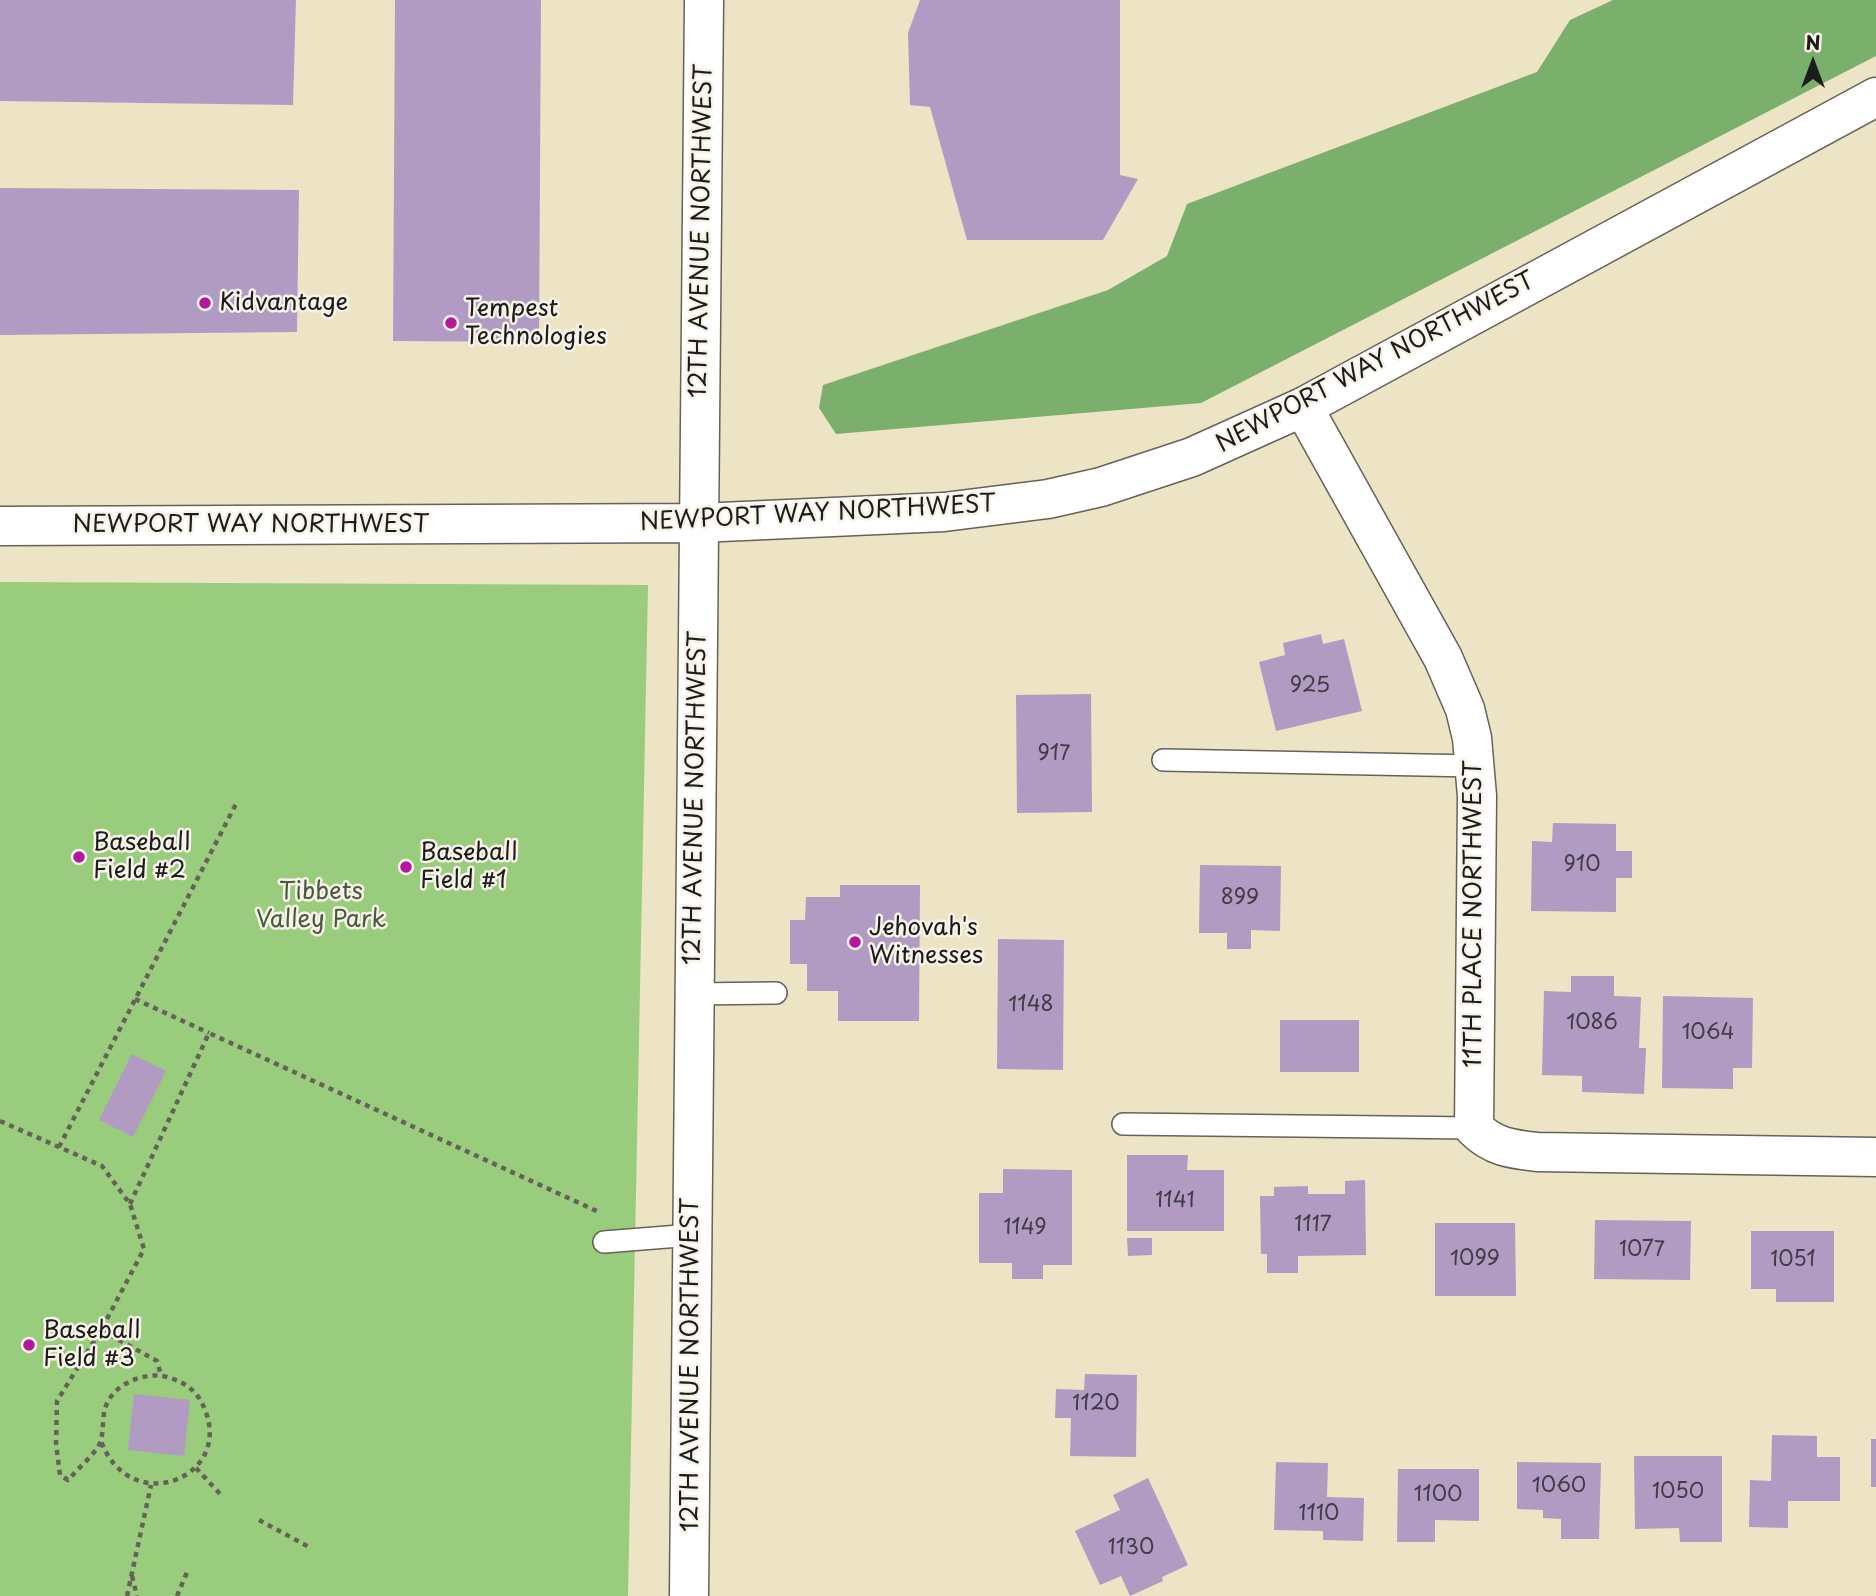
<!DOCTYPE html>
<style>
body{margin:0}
#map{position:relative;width:1876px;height:1596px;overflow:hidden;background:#ede3c5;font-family:"Playpen Sans",sans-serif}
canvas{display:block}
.north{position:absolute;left:1778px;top:28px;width:70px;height:70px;-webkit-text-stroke:5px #f7f3e8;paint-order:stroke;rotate:0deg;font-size:19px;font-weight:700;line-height:28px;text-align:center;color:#1c1c1c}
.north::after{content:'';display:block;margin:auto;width:24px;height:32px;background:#1c1c1c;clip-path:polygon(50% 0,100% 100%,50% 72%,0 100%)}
</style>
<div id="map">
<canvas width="1876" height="1596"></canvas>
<div class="north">N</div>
</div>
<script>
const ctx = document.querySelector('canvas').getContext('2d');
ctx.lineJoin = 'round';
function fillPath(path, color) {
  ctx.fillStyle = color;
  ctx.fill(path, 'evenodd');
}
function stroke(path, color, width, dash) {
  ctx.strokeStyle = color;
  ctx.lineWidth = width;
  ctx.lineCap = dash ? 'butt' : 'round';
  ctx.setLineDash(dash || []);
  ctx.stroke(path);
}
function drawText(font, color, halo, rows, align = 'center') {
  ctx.font = font + ' "Playpen Sans",sans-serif';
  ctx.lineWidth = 5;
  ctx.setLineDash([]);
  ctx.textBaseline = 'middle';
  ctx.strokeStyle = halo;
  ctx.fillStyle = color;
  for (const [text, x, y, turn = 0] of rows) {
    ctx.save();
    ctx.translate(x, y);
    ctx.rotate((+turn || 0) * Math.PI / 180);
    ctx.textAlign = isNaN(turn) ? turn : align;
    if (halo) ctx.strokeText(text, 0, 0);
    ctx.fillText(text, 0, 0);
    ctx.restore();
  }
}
fillPath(new Path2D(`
 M0,582L648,585L628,1596H0Z`), '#99cc7c');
fillPath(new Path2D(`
 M1613,0H1876V56L1201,403L836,434L819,408L823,385L1108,290L1167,256L1187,204L1537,72L1570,20Z`), '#7ab06c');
fillPath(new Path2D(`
 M0,0H296L293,105L0,101Z
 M395,0H541L539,342L393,341Z
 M920,0H1120V175L1138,179L1103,240H967L930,107L910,105L908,33Z
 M0,188L299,190L297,332L0,335Z
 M1321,634L1323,644L1344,639L1362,711L1276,731L1259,662L1285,655L1283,643Z
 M1091,694L1092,812L1017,813L1016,695Z
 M1553,823L1616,824V851H1632V878H1616V912L1531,911L1532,841L1552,842Z
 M1200,865L1281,866L1280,931L1251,930V949H1227V933H1199Z
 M840,885H920L919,1021H838V991H807V964H790V920H805L806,897H840Z
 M998,939L1064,940L1063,1070L997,1069Z
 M1571,976H1614V996L1641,997L1639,1048H1646L1644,1094L1582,1092V1076L1542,1075L1544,991L1571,992Z
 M1663,996L1753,998L1752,1068H1733V1089L1662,1088Z
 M1280,1020H1359V1072H1280Z
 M132,1054L166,1071L133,1137L99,1120Z
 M1127,1155H1188L1187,1170H1224V1231H1127Z
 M1003,1169L1072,1170V1265H1043V1279H1012V1263H979V1193H1003Z
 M1365,1180L1366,1255L1298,1256V1273H1267V1254H1261L1260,1196H1274V1187L1308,1186V1194H1345V1181Z
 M1595,1220L1691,1221L1690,1280L1594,1279Z
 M1435,1223H1515L1516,1296H1435Z
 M1751,1231H1834V1302H1776V1289H1751Z
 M1127,1238H1152V1255L1128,1256Z
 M1085,1374L1137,1375L1136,1457L1070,1456L1071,1418H1055L1056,1389L1084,1390Z
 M134,1394L190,1400L184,1456L128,1450Z
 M1772,1435L1817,1436V1457H1840V1501H1788V1528L1749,1527L1750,1480L1771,1481Z
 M1871,1439H1876V1487H1871Z
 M1634,1456H1722V1542H1680L1679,1528L1635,1529Z
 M1276,1462L1328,1463L1327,1497L1364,1498L1363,1541L1323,1540V1531L1274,1530Z
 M1517,1462L1601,1463L1599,1539H1561V1519L1543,1518V1510L1517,1509Z
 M1398,1469H1479V1521L1435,1520V1542H1397Z
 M1148,1478L1188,1565L1162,1577L1163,1581L1130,1596L1121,1576L1100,1585L1075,1531L1120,1510L1113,1495Z`), '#b29bc2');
const lane = new Path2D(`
 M1163,760L1475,766
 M693,994L776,993
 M1123,1124L1474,1128
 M604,1242L692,1235`);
const street = new Path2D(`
 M1303,407L1443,658L1465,709L1472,738L1477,796L1474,1128C1493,1147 1511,1149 1537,1152L1876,1157`);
const secondary = new Path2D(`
 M0,526L699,523L944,512L1048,499L1101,487L1192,457L1303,407L1876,97
 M689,1596L704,0`);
stroke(lane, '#656257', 24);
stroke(street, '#656257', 41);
stroke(secondary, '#656257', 41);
stroke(new Path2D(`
 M135,999L209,1033
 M0,1121L102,1166L130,1204L144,1249L101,1330L57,1401L56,1443L60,1475L68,1480L71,1477C79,1467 98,1452 101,1440C105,1423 100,1409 113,1394C125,1380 149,1372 167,1377C185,1382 198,1391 205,1410C233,1478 130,1519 101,1441
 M59,1147L237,802
 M130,1204L209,1033L601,1213
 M101,1330L157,1361L161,1375
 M196,1468L221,1495
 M259,1520L309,1547
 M132,1576L137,1596
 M127,1596L151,1485
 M177,1596L188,1570`), '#656257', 4.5, [5, 5]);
stroke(lane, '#fff', 21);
stroke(street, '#fff', 38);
stroke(secondary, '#fff', 38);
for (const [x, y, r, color] of [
 [205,303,7,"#b5179e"],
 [451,323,7,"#b5179e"],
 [79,857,7,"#b5179e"],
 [406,867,7,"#b5179e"],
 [855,942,7,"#b5179e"],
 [29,1345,7,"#b5179e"]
]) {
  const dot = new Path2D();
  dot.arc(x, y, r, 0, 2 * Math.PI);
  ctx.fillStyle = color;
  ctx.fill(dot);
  stroke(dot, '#f7f3e8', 2.5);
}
drawText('21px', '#423c46', null, [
 ["925",1310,686],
 ["917",1054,754],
 ["910",1582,865],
 ["899",1240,898],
 ["1148",1031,1005],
 ["1086",1592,1023],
 ["1064",1708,1033],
 ["1141",1175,1201],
 ["1117",1313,1225],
 ["1149",1025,1228],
 ["1077",1642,1250],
 ["1099",1475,1259],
 ["1051",1793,1260],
 ["1120",1096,1404],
 ["1060",1559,1486],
 ["1050",1678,1492],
 ["1100",1438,1495],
 ["1110",1319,1514],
 ["1130",1131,1548]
]);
drawText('24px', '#1c1c1c', '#f7f3e8', [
 ["12TH AVENUE NORTHWEST",702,231,-89],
 ["NEWPORT WAY NORTHWEST",1376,363,-28],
 ["NEWPORT WAY NORTHWEST",818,514,-3],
 ["NEWPORT WAY NORTHWEST",251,525],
 ["12TH AVENUE NORTHWEST",696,798,-89],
 ["11TH PLACE NORTHWEST",1474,914,-90],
 ["12TH AVENUE NORTHWEST",691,1365,-90]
]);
drawText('24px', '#1c1c1c', '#f7f3e8', [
 ["Kidvantage",219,303],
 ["Tempest",465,309],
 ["Technologies",465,337],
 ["Baseball",93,843],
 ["Field #2",93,871],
 ["Baseball",420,853],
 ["Field #1",420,881],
 ["Jehovah's",869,928],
 ["Witnesses",869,956],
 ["Baseball",43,1331],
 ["Field #3",43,1359]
], 'left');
drawText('24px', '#485a3e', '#f7f3e8', [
 ["Tibbets",321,892],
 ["Valley Park",321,920]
]);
</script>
